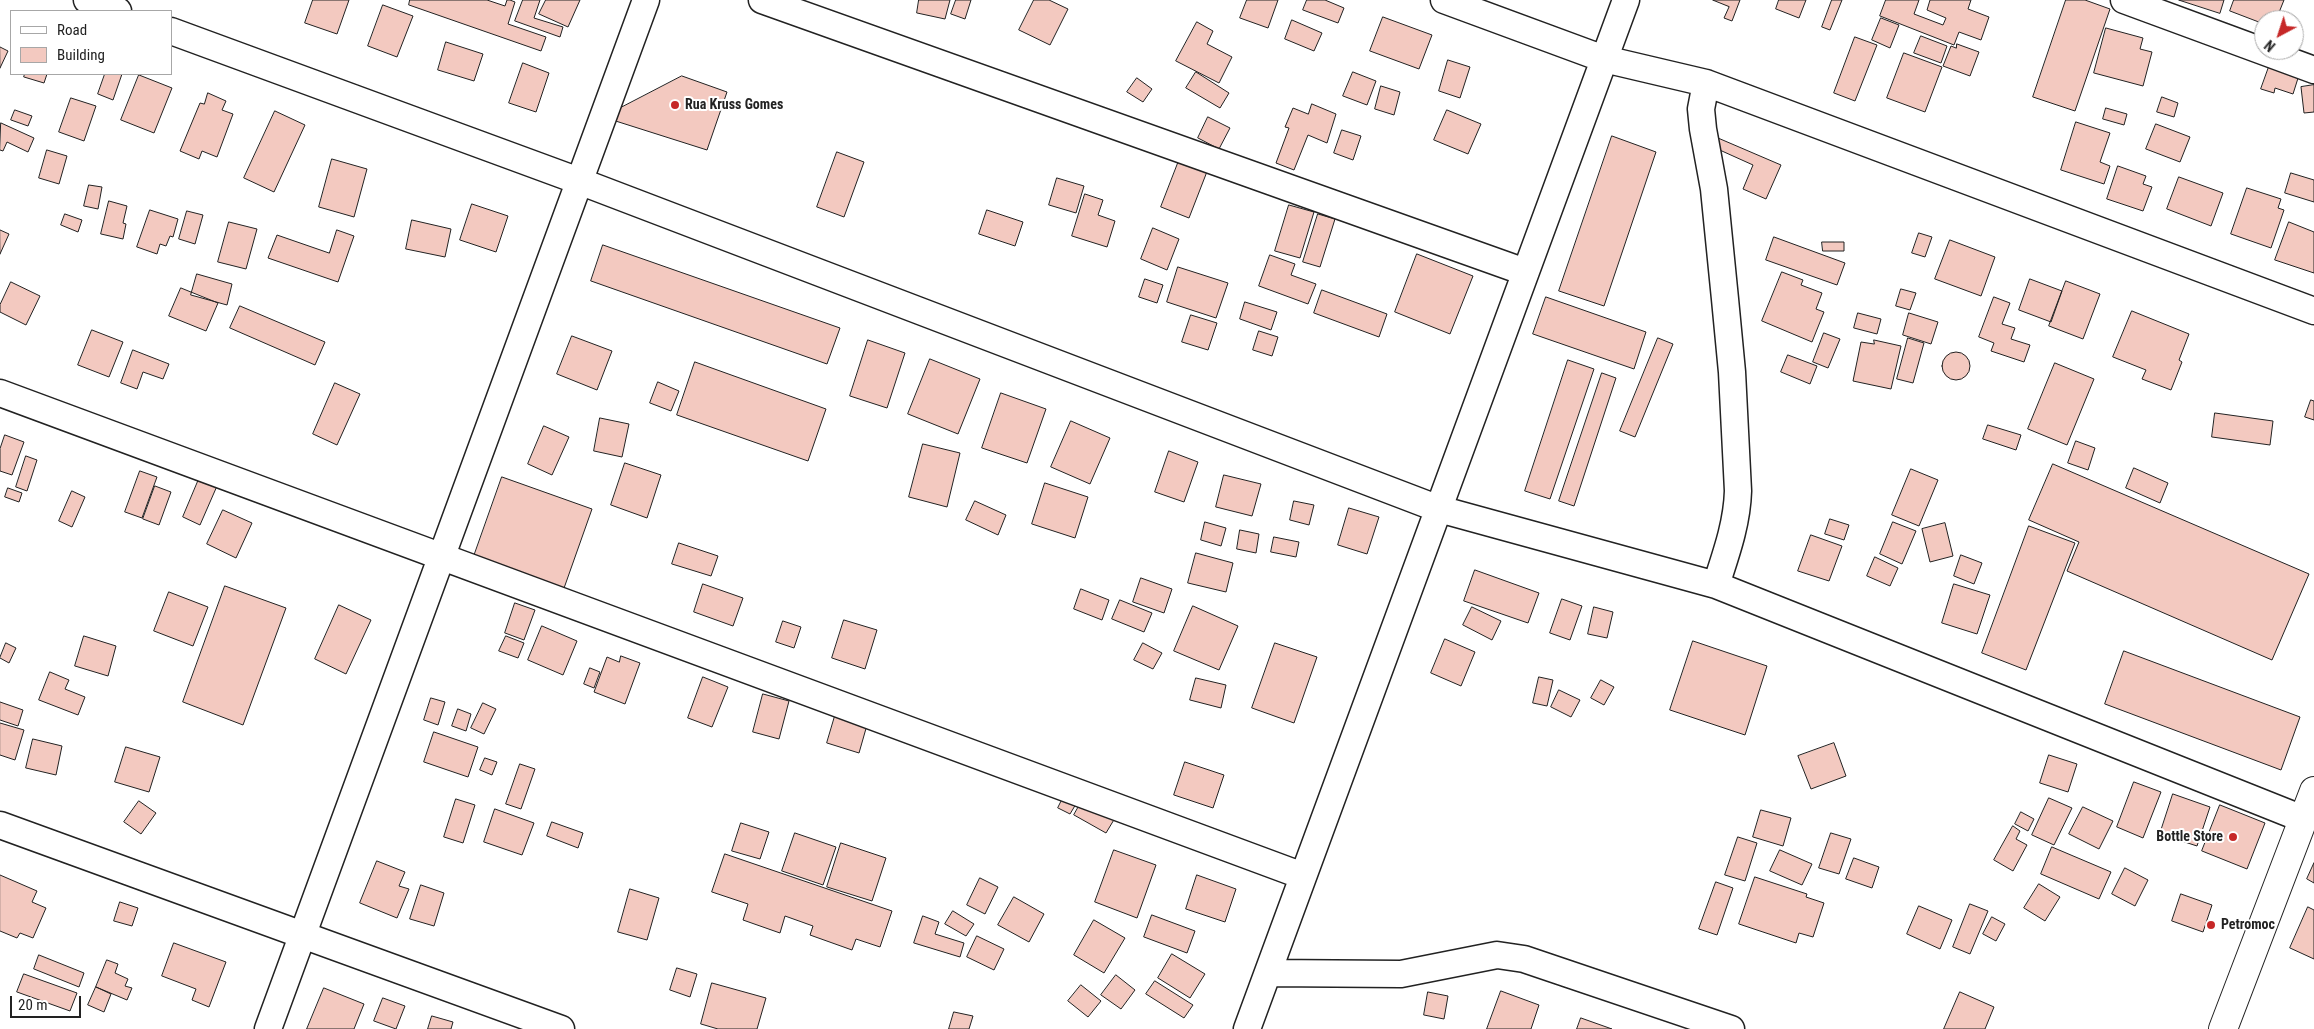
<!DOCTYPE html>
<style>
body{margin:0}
#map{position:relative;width:2314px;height:1029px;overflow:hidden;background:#fff;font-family:"Roboto Condensed",sans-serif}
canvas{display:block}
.legend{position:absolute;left:10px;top:10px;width:162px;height:65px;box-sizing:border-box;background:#fff;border:1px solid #a7a7a7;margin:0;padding:6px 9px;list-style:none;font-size:15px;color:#222}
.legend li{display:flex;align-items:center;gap:10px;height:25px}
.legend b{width:25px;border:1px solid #a7a7a7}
.north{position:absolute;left:2254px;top:10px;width:50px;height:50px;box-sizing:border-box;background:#fff;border:1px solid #a7a7a7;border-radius:50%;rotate:220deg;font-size:14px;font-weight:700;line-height:20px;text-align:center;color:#222}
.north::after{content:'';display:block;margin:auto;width:18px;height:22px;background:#c62828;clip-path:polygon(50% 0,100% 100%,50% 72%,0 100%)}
.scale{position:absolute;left:10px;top:996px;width:71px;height:22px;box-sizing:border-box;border:2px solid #222;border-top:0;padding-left:6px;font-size:15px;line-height:18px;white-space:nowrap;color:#222;-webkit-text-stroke:4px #fff;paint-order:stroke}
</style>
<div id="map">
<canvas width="2314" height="1029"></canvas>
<ul class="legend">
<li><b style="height:6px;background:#fff"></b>Road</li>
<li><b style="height:14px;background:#f3c9c0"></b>Building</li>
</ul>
<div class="north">N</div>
<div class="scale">20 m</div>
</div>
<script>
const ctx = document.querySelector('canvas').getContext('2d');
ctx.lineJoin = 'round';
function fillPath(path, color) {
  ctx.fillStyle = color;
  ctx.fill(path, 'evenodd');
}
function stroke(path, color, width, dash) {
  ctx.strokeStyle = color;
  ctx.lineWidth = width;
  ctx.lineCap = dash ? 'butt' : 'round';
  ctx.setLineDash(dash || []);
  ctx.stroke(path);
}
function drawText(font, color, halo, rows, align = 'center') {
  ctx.font = font + ' "Roboto Condensed",sans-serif';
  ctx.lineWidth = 4;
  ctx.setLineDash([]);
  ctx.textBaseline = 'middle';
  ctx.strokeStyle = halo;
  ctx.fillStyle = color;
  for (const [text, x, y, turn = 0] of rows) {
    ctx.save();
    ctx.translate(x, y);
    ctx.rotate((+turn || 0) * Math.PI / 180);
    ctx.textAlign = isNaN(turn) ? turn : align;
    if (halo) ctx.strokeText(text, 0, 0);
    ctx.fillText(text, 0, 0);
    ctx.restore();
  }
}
const building = new Path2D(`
 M313,0H349L337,34L305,23Z
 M410,0H487L505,6L507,0H510L515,2L508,24L546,37L541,51L409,5Z
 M523,0H540L534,18L563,27L560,37L515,21Z
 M546,0H580L568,27L539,14Z
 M919,0H950L945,19L917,13Z
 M956,0H971L965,19L951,14Z
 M1034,0H1049L1068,9L1050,45L1019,30Z
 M1247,0H1278L1268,28L1240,18Z
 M1307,0H1325L1344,8L1338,23L1303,10Z
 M1713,0H1740L1732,21L1724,18L1729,7Z
 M1779,0H1806L1799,18L1776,9Z
 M1832,0H1842L1830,30L1822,27Z
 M1886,0H1919L1914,14L1943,25L1946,18L1927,10L1930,0H1971L1968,9L1989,17L1981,40L1959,32L1954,45L1880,16Z
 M2066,0H2085L2110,9L2075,111L2033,97Z
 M2179,0H2224L2220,13Z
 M2234,0H2284L2276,20H2264V24L2230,11Z
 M383,5L413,16L397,57L368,46Z
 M1383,17L1432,35L1419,69L1370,51Z
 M1881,18L1899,25L1890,48L1872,40Z
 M1292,20L1322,33L1314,51L1285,39Z
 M1197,22L1213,31L1207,44L1232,57L1219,83L1176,61Z
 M2106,28L2143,38L2140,49L2152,52L2143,86L2094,73Z
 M1921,36L1947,46L1941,63L1914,53Z
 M1855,37L1877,45L1855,101L1834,93Z
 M446,42L483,54L474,81L438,70Z
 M1957,44L1979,52L1970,76L1943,66L1951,46L1956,48Z
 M0,47L8,51L0,68Z
 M1904,53L1942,67L1925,112L1887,98Z
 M1448,60L1470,67L1460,98L1439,91Z
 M523,63L549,73L536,112L509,103Z
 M2270,64L2299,75L2293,94L2275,88L2274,93L2261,89Z
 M1196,72L1229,93L1220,108L1186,88Z
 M1353,72L1376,81L1367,105L1343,96Z
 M25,74H47L44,83L24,77Z
 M105,74H122L113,100L98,94Z
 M139,75L172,88L154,133L121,120Z
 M682,76L727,92L707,150L603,117Z
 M1137,78L1152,89L1143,102L1127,92Z
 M2314,85V112L2304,113L2301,87Z
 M1381,86L1400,92L1394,115L1375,109Z
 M208,93L226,101L222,110L233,114L217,157L202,151L199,159L180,151L200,103L204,104Z
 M2162,97L2178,103L2174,117L2157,112Z
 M71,98L96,106L84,141L59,132Z
 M1312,104L1336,114L1327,143L1308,135L1294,170L1276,163L1289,128L1285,127L1293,108L1308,114Z
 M2106,108L2127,114L2124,125L2103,119Z
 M15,110L32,116L28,126L11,120Z
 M1447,110L1481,124L1468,154L1434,140Z
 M275,111L305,125L274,192L244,178Z
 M1208,117L1230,128L1219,149L1198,138Z
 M2076,122L2110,133L2100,162L2110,166L2104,184L2061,170Z
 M1,123L34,138L28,152L7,142L3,151L0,150Z
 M2156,124L2190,137L2180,162L2146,149Z
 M1342,130L1361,136L1353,160L1334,153Z
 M1612,136L1656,152L1604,306L1559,291Z
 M1718,138L1781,165L1766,199L1743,189L1753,165L1713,147Z
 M47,150L67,156L59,184L39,178Z
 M837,152L864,162L844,217L817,207Z
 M1180,158L1208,169L1189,218L1161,207Z
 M332,159L367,169L354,217L319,207Z
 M2118,166L2146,176L2143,184L2152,187L2143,211L2107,199Z
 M2291,173L2314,180V202L2285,193Z
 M2179,177L2223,193L2211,226L2167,209Z
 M1057,178L1084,186L1076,213L1049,205Z
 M89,185L102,187L98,209L84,206Z
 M2247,188L2281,199L2278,208L2284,210L2271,248L2231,234Z
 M1085,194L1103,200L1098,215L1115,221L1107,247L1072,236Z
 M109,201L127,206L123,223L126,224L123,239L101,234Z
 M472,204L508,216L496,252L460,240Z
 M1289,205L1314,212L1300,258L1275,251Z
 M150,210L178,219L173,237L170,236L166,246L160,244L157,254L137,247Z
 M987,210L1023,222L1015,246L979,234Z
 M187,211L203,215L195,244L179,239Z
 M65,214L82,220L78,232L61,225Z
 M1318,214L1335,219L1320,267L1303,262Z
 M412,220L451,229L445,257L406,249Z
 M229,222L257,229L246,269L218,262Z
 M2289,222L2314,232V273L2275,260Z
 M1153,228L1179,239L1167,270L1141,259Z
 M0,230L9,234L0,254Z
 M337,230L354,236L338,282L268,258L277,235L329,253Z
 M1919,233L1932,237L1925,257L1912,253Z
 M1774,237L1845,263L1837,285L1766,260Z
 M1950,240L1995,257L1981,296L1935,279Z
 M1822,242H1844V251H1823Z
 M603,245L840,328L827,364L591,281Z
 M1417,254L1473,276L1450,334L1395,312Z
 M1270,255L1295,264L1291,275L1316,284L1308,304L1259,286Z
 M1178,267L1228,283L1216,318L1167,302Z
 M1782,272L1803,280L1801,285L1822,293L1816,309L1824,312L1812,342L1762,321Z
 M197,274L232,284L227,305L191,295Z
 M1145,279L1163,285L1157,303L1139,297Z
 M2030,279L2062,291L2051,322L2019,310Z
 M2066,281L2100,294L2083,339L2049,326Z
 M11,282L40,296L26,325L0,312V305Z
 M181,288L218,303L206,331L169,316Z
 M1901,289L1916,293L1910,310L1896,306Z
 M1322,290L1387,314L1379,337L1314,313Z
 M1546,297L1646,332L1634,369L1533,334Z
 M1994,297L2010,303L2002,324L2015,328L2011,339L2030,345L2024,362L1991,351L1994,343L1979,337Z
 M1245,302L1277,312L1271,330L1240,319Z
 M240,306L325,342L315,365L230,328Z
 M2132,311L2189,334L2179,360L2182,362L2171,390L2142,379L2146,370L2113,357Z
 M1858,313L1881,319L1877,334L1854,328Z
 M1909,313L1938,322L1931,344L1903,335Z
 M1191,315L1217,323L1208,350L1182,342Z
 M92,330L123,342L109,377L78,365Z
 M1259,331L1278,337L1272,356L1253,350Z
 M1824,333L1840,339L1828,368L1813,362Z
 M572,336L612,351L597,390L557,374Z
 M1658,338L1673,344L1635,437L1620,431Z
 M1908,338L1924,343L1913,383L1897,379Z
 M868,340L905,353L887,408L850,396Z
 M1874,340L1901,346L1891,389L1853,381L1861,342L1874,344Z
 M133,350L169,364L163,379L143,372L137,389L121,383Z
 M1942 366a14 14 0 1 1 28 0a14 14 0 1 1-28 0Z
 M1788,355L1817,366L1810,384L1781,372Z
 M930,359L980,379L958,434L908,414Z
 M1568,360L1594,369L1550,499L1525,491Z
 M695,362L826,409L808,461L677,415Z
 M2055,363L2094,379L2067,445L2028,429Z
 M1602,373L1616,378L1574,506L1559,501Z
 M658,382L679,391L671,411L650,403Z
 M335,383L360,394L337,445L313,434Z
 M1001,393L1046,409L1027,463L982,448Z
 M2311,400L2314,401V420L2305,417Z
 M2215,413L2273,421L2270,445L2212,437Z
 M600,418L629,424L622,457L594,451Z
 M1071,421L1110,438L1090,484L1051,467Z
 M1988,425L2021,435L2016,450L1983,439Z
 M544,426L569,437L552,475L528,464Z
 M5,435L24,442L12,475L0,471V449Z
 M2076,441L2095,448L2088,470L2068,463Z
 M923,444L960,453L947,507L909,497Z
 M1169,451L1198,462L1184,502L1155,492Z
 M26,456L37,460L27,491L16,487Z
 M625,463L661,475L647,518L611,505Z
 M2053,464L2309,574L2272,660L2067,571L2079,542L2029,520Z
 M2134,468L2168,483L2160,503L2126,488Z
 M1911,469L1938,480L1919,526L1892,515Z
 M140,471L157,477L142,518L125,512Z
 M1224,475L1261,484L1252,516L1216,507Z
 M502,477L592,509L563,591L473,559Z
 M199,479L217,486L200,525L183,517Z
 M1045,483L1088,497L1075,538L1032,524Z
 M155,486L171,492L159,525L143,519Z
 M8,488L22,493L19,502L5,497Z
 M72,491L85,497L72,527L59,521Z
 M975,501L1006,515L998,535L966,520Z
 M1294,501L1314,505L1309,525L1290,520Z
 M1349,508L1379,517L1367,554L1338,545Z
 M223,510L252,523L236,558L207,544Z
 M1830,519L1849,525L1844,540L1825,534Z
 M1205,522L1226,528L1221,546L1201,540Z
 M1893,522L1916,531L1902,564L1880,554Z
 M1945,523L1953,556L1930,562L1922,529Z
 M2029,526L2075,543L2026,670L1982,653Z
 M1240,530L1259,534L1256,553L1237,549Z
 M1811,535L1842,546L1829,581L1798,571Z
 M1274,537L1299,542L1296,557L1271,552Z
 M679,543L718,556L711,576L672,564Z
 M1196,553L1233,563L1226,592L1188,583Z
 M1961,555L1982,563L1974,584L1954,576Z
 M1875,557L1898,568L1890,586L1867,576Z
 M1475,570L1539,593L1528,623L1464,601Z
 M1141,578L1172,589L1164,613L1133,602Z
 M703,584L743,598L733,626L694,612Z
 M1954,584L1990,595L1977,634L1942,623Z
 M225,586L286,608L243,725L183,702Z
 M1081,589L1109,600L1102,620L1074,609Z
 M169,592L208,607L193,646L154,631Z
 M1562,599L1582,606L1570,640L1550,633Z
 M1120,600L1152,613L1144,632L1112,619Z
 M515,603L535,610L524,640L505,633Z
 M339,605L371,620L346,674L315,659Z
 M1193,606L1238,626L1219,670L1174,651Z
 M1472,607L1501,621L1492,640L1463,625Z
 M1594,607L1613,612L1607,638L1588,634Z
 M844,620L877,630L865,669L832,658Z
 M783,621L801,627L794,648L776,642Z
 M542,626L577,641L563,675L528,660Z
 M84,636L116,646L108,676L75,666Z
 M506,636L524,643L518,658L499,651Z
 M1445,639L1475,652L1461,686L1431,673Z
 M1693,641L1767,666L1745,735L1670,710Z
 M6,643L16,648L9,663L0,658Z
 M1143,643L1162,653L1153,669L1134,660Z
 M1275,643L1317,657L1294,723L1252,708Z
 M2124,651L2300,717L2281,770L2105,704Z
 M621,656L640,663L625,704L594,692L607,657L619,662Z
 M590,668L600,672L594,688L584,684Z
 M50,672L69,680L65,689L85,697L78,715L39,700Z
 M703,677L728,687L712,727L688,718Z
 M1539,677L1553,680L1547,706L1533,703Z
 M1196,678L1226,685L1221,708L1190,700Z
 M1601,680L1614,687L1604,705L1591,698Z
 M1559,690L1580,700L1571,717L1551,707Z
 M763,694L789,701L779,739L753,732Z
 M431,698L445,702L438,725L424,720Z
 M0,702L23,710L18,726L0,720Z
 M483,703L496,709L484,734L471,728Z
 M458,709L471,714L466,731L452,726Z
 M835,716L867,725L859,753L827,743Z
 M0,723L24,730L15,760L0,755Z
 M434,732L478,747L468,777L424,762Z
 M33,739L62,746L56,775L26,768Z
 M1834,743L1846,776L1811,789L1798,756Z
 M126,747L160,757L149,792L115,782Z
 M2049,755L2077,764L2068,792L2040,783Z
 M485,758L497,762L492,775L480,770Z
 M1185,762L1224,775L1213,808L1174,795Z
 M520,764L535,769L521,809L506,804Z
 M2134,782L2161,792L2143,838L2117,827Z
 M1066,792L1079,799L1070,814L1058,808Z
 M2173,794L2210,807L2197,846L2160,834Z
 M2049,798L2072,808L2054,845L2032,835Z
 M456,799L475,805L463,843L444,837Z
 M1083,799L1115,818L1106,833L1074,815Z
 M139,801L156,813L141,834L124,822Z
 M2220,805L2265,823L2247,869L2202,851Z
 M2083,807L2113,821L2099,849L2069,834Z
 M495,809L534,823L522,855L484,842Z
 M1761,810L1791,818L1783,846L1753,837Z
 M2021,812L2034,819L2028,831L2015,824Z
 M552,822L583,833L578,848L547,836Z
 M741,823L769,832L760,859L732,851Z
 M2013,826L2020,831L2016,839L2027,845L2013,871L1994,860Z
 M795,833L836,847L823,885L782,871Z
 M1831,833L1851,839L1839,874L1819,868Z
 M1738,837L1757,843L1745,881L1725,875Z
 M841,843L886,858L872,901L827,887Z
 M2052,847L2111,872L2099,899L2041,874Z
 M1114,850L1156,865L1137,918L1095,902Z
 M1780,850L1812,864L1802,885L1770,871Z
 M725,854L892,911L880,947L856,939L852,950L810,935L813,926L785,916L780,933L743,920L748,904L712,892Z
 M1854,858L1879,867L1872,888L1846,879Z
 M377,861L405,872L399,886L409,889L397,918L360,903Z
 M2314,863V883L2307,879Z
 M2125,868L2148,880L2135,906L2112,894Z
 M0,875L37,891L32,902L46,908L33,938L20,933L17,938L0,931Z
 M1197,875L1236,889L1225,922L1186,909Z
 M1755,877L1807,894L1806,897L1824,903L1813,937L1799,933L1796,943L1739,924Z
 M980,878L998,887L985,914L967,905Z
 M1716,882L1733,888L1717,935L1699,929Z
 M2039,884L2060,897L2045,921L2024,908Z
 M421,885L444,893L434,926L410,919Z
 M630,889L659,898L647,940L618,932Z
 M2181,894L2212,905L2203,932L2172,921Z
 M1014,897L1044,914L1029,942L998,925Z
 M120,902L138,908L132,926L114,921Z
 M1970,904L1988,911L1970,954L1953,947Z
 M1919,906L1952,920L1940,949L1907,934Z
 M2308,907L2314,910V959L2290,948Z
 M953,911L974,924L966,936L945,924Z
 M1152,915L1195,931L1187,953L1144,937Z
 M923,916L939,922L935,934L964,943L960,957L914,943Z
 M1992,917L2005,924L1996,941L1983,934Z
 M1094,920L1125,938L1104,973L1074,955Z
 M977,936L1004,949L994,970L967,957Z
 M174,943L226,962L209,1007L192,1000L196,989L162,976Z
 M1172,954L1205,974L1190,998L1158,978Z
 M39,955L84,973L79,987L34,969Z
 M107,960L118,964L115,973L128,979L125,986L132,988L127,1000L96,987Z
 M677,968L697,974L690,997L670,990Z
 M24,974L77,993L70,1011L17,992Z
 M1116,975L1135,990L1121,1009L1101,995Z
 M1155,981L1193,1005L1184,1018L1146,994Z
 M712,983L766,998L757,1029H718L701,1024Z
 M1081,985L1101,1001L1088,1017L1068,1001Z
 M96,987L111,994L104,1012L88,1005Z
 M324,988L364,1004L354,1029H307Z
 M1501,991L1539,1005L1531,1029H1487Z
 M1428,992L1448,996L1444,1019L1424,1015Z
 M1960,992L1994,1007L1985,1029H1944Z
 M383,998L405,1006L396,1029L374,1021Z
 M954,1012L973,1016L969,1029H949Z
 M432,1016L453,1022L451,1029H428Z
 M1581,1018L1612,1029H1577Z`);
fillPath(building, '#f3c9c0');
stroke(building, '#222', 1);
const minor = new Path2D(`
 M87,0L118,11
 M762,0L1525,272
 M1444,0L1604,59L1706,83L2314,311
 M2124,0L2314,70
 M171,31L579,181L1439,509L1716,585L2303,819
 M1706,83L1701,109L1703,129L1714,189L1725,299L1732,372L1738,491C1737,524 1726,554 1716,585
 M0,393L1303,876
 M0,825L561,1029
 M1268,973L1401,974L1497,955L1524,959L1731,1029
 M268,1029L646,0
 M1247,1029L1626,0`);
const major = new Path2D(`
 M2223,1029L2314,791`);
stroke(minor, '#222', 29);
stroke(major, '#222', 30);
stroke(minor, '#fff', 26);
stroke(major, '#fff', 28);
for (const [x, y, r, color] of [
 [675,105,5,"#c62828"],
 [2233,837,5,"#c62828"],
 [2211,925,5,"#c62828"]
]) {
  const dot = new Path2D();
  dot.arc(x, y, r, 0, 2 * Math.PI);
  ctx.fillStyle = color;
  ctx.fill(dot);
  stroke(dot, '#fff', 2);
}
drawText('bold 14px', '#222', '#fff', [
 ["Rua Kruss Gomes",685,105],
 ["Bottle Store",2223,837,"right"],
 ["Petromoc",2221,925]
], 'left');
</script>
